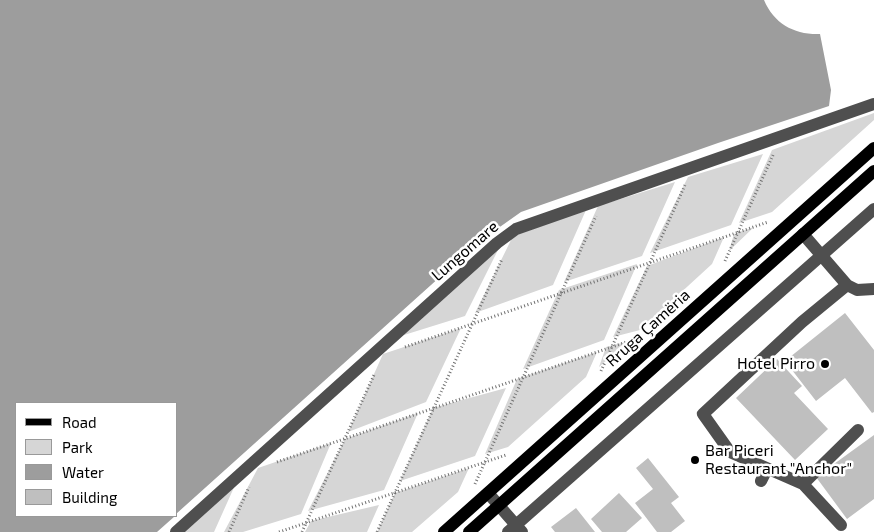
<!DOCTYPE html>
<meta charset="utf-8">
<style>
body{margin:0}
#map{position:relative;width:874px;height:532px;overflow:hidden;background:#fff;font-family:"Exo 2",sans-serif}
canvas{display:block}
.legend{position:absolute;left:15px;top:402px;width:162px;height:115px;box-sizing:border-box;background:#fff;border:1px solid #999;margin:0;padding:6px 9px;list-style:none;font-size:15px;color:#000}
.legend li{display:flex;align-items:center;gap:10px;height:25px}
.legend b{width:25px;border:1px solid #999}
</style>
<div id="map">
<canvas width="874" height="532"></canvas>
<ul class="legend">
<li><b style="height:6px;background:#000"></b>Road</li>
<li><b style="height:14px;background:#d6d6d6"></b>Park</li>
<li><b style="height:14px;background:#9d9d9d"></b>Water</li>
<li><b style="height:14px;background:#bfbfbf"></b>Building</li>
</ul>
</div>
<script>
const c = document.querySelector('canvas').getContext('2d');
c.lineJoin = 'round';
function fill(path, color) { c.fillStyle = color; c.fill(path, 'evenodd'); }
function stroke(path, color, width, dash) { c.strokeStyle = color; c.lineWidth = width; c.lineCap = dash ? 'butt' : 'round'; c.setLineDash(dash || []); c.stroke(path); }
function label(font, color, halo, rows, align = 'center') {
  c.font = font + ' "Exo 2",sans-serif'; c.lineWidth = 5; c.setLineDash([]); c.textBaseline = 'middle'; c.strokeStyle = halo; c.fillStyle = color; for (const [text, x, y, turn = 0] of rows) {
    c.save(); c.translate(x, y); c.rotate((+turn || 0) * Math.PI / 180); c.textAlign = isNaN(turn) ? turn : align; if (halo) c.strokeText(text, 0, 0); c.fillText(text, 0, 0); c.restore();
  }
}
const green = new Path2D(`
 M874 113V120L772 212 739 223 772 150Z
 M763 154 731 225 650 253 688 177Z
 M675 182 642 256 564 282 598 206Z
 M586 210 553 285 475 313 513 236Z
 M754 227 729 251 734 234Z
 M724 237 712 264 640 330 613 337 647 266Z
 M504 238 465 316 388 340Z
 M637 264 604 340 523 369 559 290Z
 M461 328 426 402 348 432 383 354Z
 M626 342 599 367 606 347Z
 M597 352 586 377 508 447 485 454 517 379Z
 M506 388 475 456 400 481 433 408Z
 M418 413 384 490 308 511 345 439Z
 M331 443 301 514 243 532H224L258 468Z
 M469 468 458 492 412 532H377L395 493Z
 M240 474 214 532H176Z
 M379 505 367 532H305L311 521Z`);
const water = new Path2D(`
 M0 0H764C774 24 795 35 820 34L831 90 829 106 718 143 521 212 480 241 176 514V403H16V516H175L157 532H0Z`);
const building = new Path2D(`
 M845 313 874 350V412L872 413 845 378 816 401 785 361Z
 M777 359 802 386 794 393 828 429 795 460 736 398Z
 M874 435V499L847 519 816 477Z
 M648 458 679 497 671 503 685 521 671 532H657L635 503 653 489 636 468Z
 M619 493 642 518 626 532H602L591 519Z
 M576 508 595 532H555L551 527Z`);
const path = new Path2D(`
 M725 261 773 155
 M405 347 768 222
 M601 371 685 185
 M277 462 638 338
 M475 484 596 216
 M229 532 249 487
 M279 532 506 455
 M302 532 374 375
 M377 532 502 259`);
const minor = new Path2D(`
 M803 234 847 285
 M858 430 803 484 730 452 703 414 802 322 847 285 857 290 874 289
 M761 481 767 469
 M803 484 841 525
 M488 493 522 532
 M176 532 497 243 516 229 874 104
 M508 532 874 209`);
const major = new Path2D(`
 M444 532 874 148
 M469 532 874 171`);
const markers = [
 [825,364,5,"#000"],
 [695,460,5,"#000"]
];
const streetNames = [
 ["Lungomare",465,251,-41],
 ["Rruga Çamëria",648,328,-42]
];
const poiNames = [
 ["Hotel Pirro",815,364],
 ["Bar Piceri",705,451,"left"],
 ["Restaurant \"Anchor\"",705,469,"left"]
];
fill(green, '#d6d6d6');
fill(water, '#9d9d9d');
fill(building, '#bfbfbf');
stroke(path, '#717171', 3, [1, 2.5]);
stroke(minor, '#4f4f4f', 12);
stroke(major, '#000', 12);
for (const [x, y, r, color] of markers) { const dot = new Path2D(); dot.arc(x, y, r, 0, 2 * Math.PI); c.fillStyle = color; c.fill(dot); stroke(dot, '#fff', 2); }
label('16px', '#000', '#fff', streetNames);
label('16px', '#000', '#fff', poiNames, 'right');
</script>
